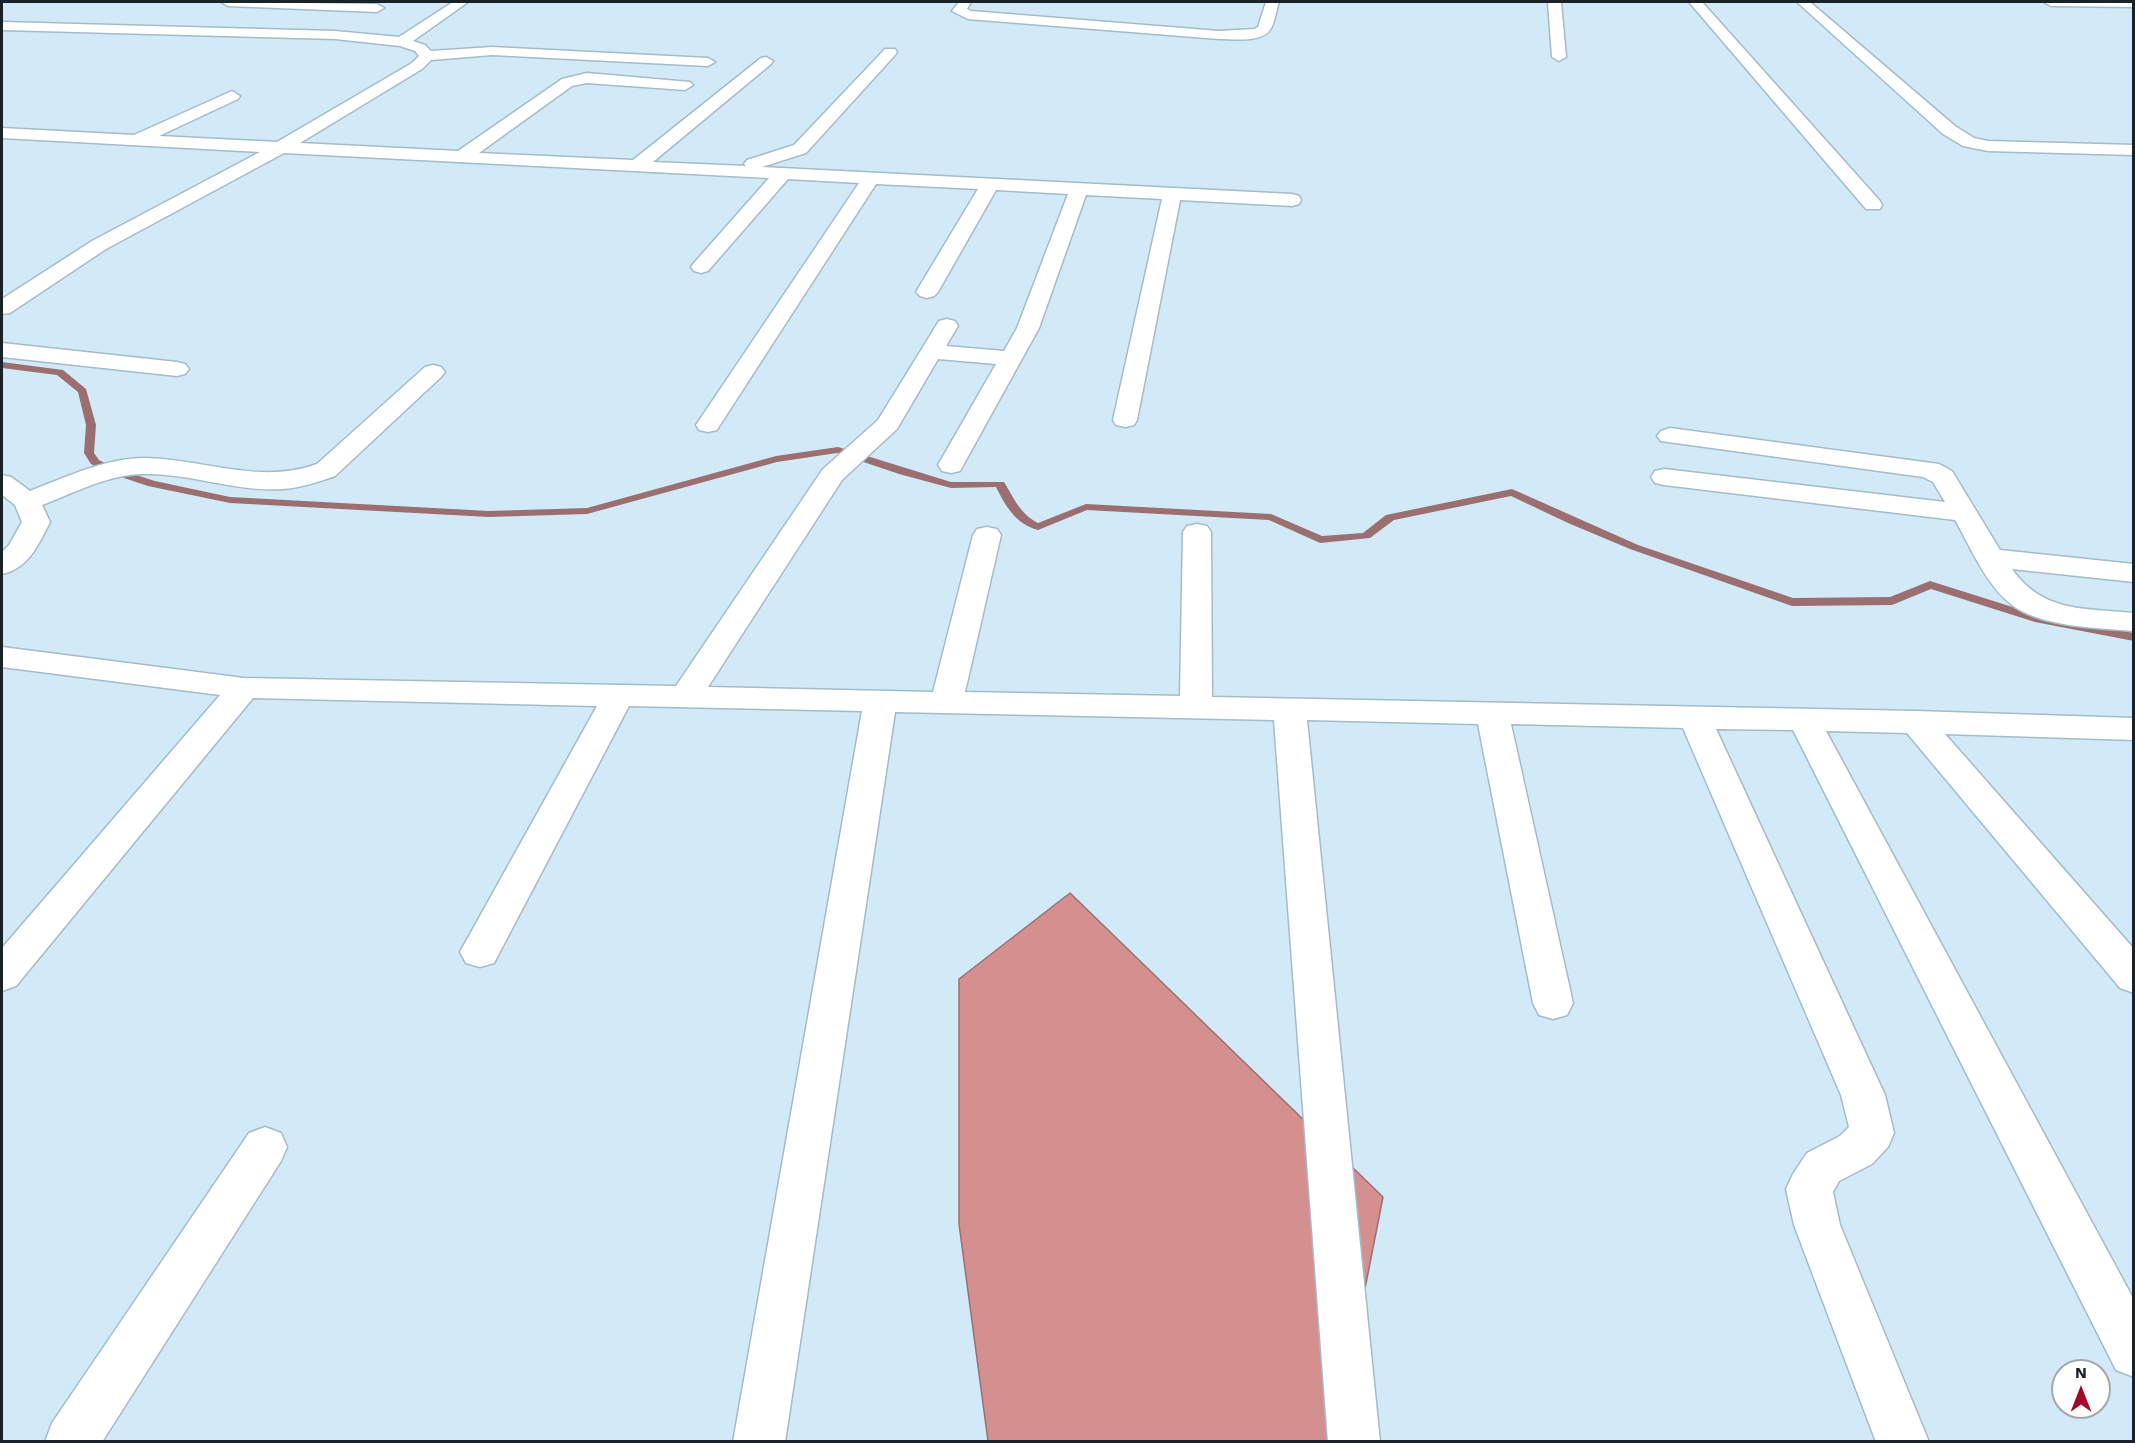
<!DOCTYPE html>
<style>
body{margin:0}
#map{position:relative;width:2135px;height:1443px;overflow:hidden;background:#d2e9f7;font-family:"Work Sans",sans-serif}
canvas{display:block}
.frame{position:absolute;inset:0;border:3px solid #192227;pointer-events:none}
.north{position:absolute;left:2051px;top:1359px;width:60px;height:60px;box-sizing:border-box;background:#fff;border:2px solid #a3a7a9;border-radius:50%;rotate:0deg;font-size:16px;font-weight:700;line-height:24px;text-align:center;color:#192227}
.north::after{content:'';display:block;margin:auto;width:21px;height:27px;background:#a40828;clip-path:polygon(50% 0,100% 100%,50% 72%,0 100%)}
</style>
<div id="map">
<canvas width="2135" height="1443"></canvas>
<div class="frame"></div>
<div class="north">N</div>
</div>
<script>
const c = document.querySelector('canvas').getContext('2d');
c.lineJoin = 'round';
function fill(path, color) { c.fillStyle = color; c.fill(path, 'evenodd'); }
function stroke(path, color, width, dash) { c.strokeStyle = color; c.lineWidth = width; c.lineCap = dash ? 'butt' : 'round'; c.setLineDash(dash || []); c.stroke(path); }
const water = new Path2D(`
 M1070 893 1383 1197 1335 1441H988L959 1224V979Z`);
const stream = new Path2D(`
 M2 362 63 370 86 389 96 425 94 453 99 460 114 468 155 481 230 497 489 511 587 508 776 456 838 447 951 482H1004C1014 498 1020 514 1038 523L1086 504 1271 514 1322 536 1363 533 1386 515 1512 489 1638 545 1793 598 1890 597 1930 581 2041 616 2134 633V641L2035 622 1931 589 1892 605 1792 606 1630 549 1568 523 1511 496 1394 520 1370 538 1320 543 1269 520 1087 510 1038 530C1016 524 1006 507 996 487L951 488 899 474 837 453 777 462 587 514 489 517 230 503 148 486 106 472 91 464 84 453 86 425 78 392 57 375 2 368Z`);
const minor = new Path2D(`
 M221 2 377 4 384 8 377 12 228 6Z
 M453 2H468L413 41 425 45 431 51 492 47 708 58 715 62 708 66 492 55 431 60 422 69 300 143 458 151 562 79 587 73 690 82 693 85 685 90 587 83 572 86 479 153 633 160 761 58 766 57 773 61 771 64 653 162 746 166 744 164 747 160 794 145 885 49H895L897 52 895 55 806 153 762 167 1292 194 1299 196 1301 200 1299 204 1292 206 1180 200 1137 420 1134 425 1125 427 1116 425 1113 420 1162 199 1086 195 1039 328 960 471 951 473 942 471 938 465 996 364 938 359 897 429 842 480 708 687 933 692 973 535 977 529 987 527 997 529 1001 535 965 692 1180 696 1183 532 1187 526 1197 524 1207 526 1211 532 1212 697 1916 711 2134 718V740L1945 734 2134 949V993L2120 988 1907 733 1826 731 2134 1300V1377L2116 1370 1793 730 1716 729 1885 1095 1894 1133 1888 1147 1872 1164 1839 1181 1833 1192 1840 1225 1929 1442H1876L1794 1225 1786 1189 1793 1174 1807 1153 1840 1136 1849 1127 1841 1095 1683 728 1511 724 1573 1003 1567 1015 1553 1019 1539 1015 1533 1003 1478 724 1307 720 1380 1442H1328L1274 720 895 712 785 1442H733L862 711 629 706 494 963 480 967 466 963 460 952 597 706 253 698 16 986 2 991V948L220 695 2 667V647L244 678 676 686 823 469 878 420 939 321 947 319 955 321 958 326 946 346 1004 351 1017 328 1068 194 996 190 938 292 934 296 927 298 920 296 916 292 978 189 876 184 720 425 717 430 708 432 699 430 696 425 859 183 788 179 708 271 701 273 694 271 691 267 694 263 769 178 284 153 106 249 10 313 2 314V299L92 241 260 152 2 138V128L134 135 232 91 240 96 238 99 159 136 277 142 412 63 419 56 415 51 400 46 335 39 2 30V22L335 31 399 37Z
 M959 2H971L967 9 971 11 1219 31 1254 29 1258 27 1266 2H1279C1276 10 1275 23 1270 30 1261 43 1233 39 1219 39L968 19 952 11Z
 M1548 2H1561L1566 57 1559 61 1552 57Z
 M1689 2H1702L1880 201 1882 205 1880 209H1866Z
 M1797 2H1810L1955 126 1974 138 1988 141 2134 145V155L1988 151 1963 146 1943 134Z
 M2044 2H2134V7L2051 6Z
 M2 343 177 362 185 364 189 369 185 374 177 376 2 357Z
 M433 365 441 367 445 372 441 377 335 476C318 482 300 488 282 489 235 492 190 473 144 474 109 474 74 493 42 505L50 522C39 544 28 569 2 574V552L9 545 22 522 15 505 2 495V475L11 477 30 491C66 477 106 458 145 458 203 459 260 485 317 464L425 367Z
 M1670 428 1939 464 1952 471 2000 550 2134 564V582L2012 569C2043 613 2085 608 2134 613V631C2098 628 2041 627 2012 605 1986 585 1971 548 1955 520L1664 485 1655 483 1651 477 1655 471 1664 469 1945 502 1933 482 1923 477 1661 441 1657 436 1661 431Z
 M265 1127 281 1133 287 1147 281 1161 102 1442H45L52 1423 249 1133Z`);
fill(water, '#d3908f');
stroke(water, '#9b6f70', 1.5);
fill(stream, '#9b6f70');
stroke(minor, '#a4bbc9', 3);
fill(minor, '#fff');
</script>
